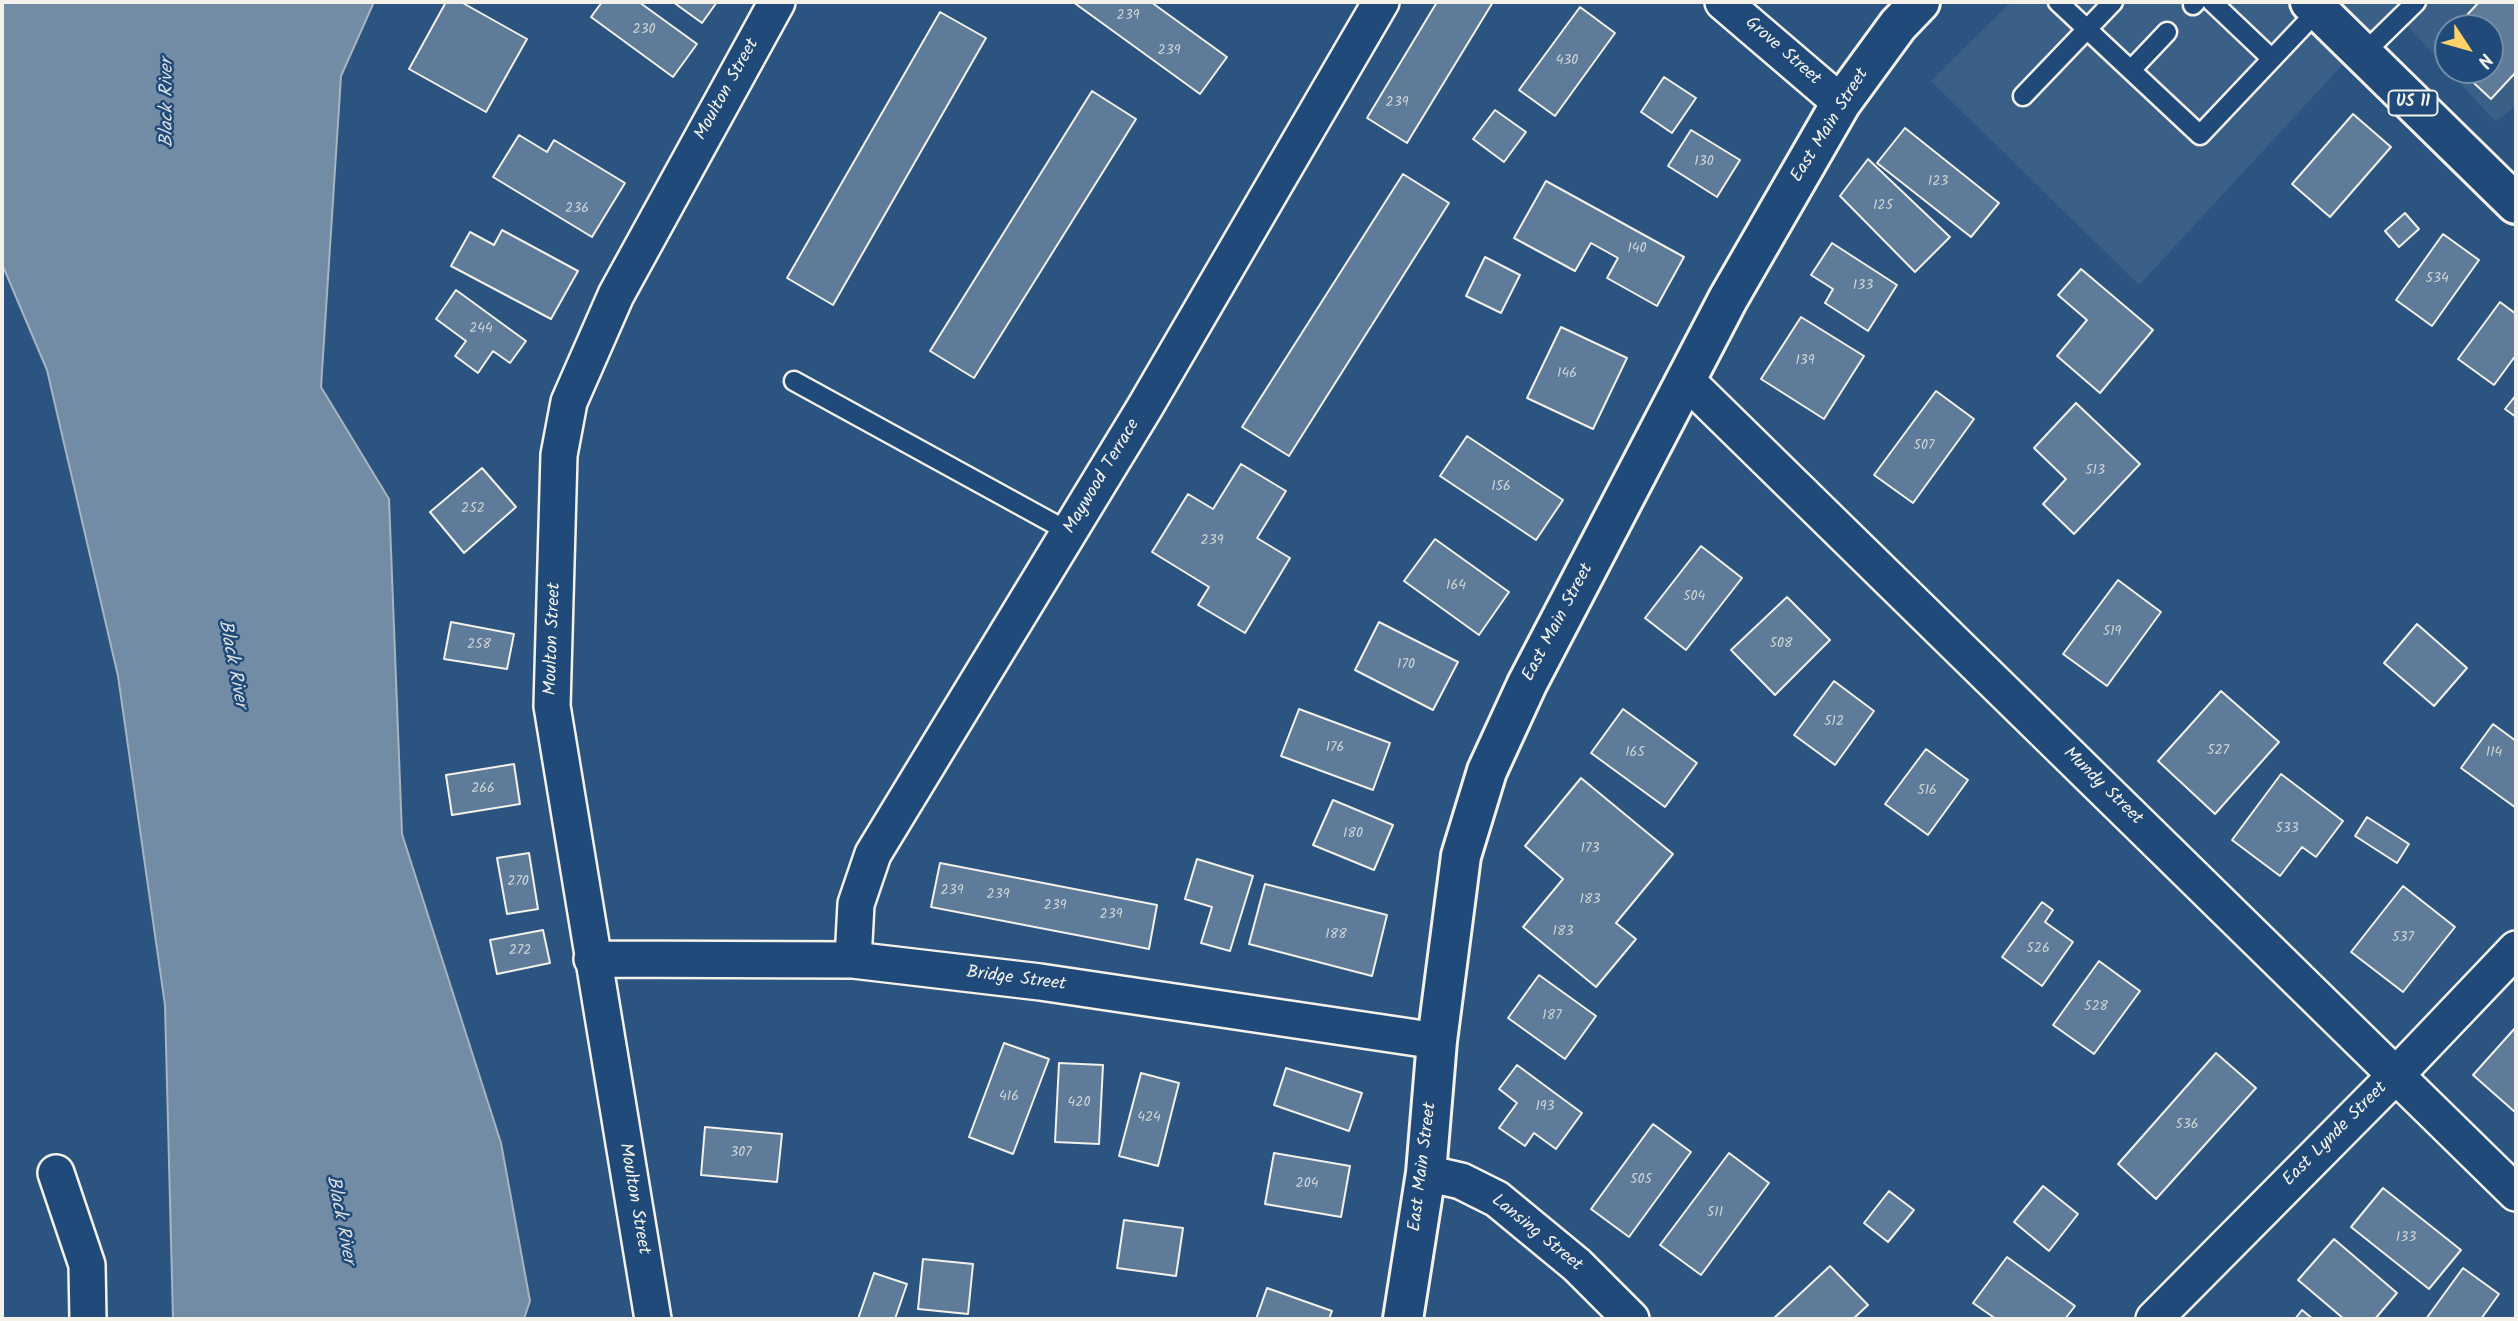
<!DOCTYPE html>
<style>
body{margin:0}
#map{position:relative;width:2518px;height:1321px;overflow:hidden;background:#2c5481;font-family:Kalam,sans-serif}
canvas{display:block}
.frame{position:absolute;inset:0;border:4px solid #f4f1e8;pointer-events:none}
.north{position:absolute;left:2434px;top:14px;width:70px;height:70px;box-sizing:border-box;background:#1f4a7a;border:2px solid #748da6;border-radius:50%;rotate:126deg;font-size:19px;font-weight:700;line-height:28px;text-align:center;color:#f4f1e8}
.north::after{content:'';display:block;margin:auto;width:24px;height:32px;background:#ffd166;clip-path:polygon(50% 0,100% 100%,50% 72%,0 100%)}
</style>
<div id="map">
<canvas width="2518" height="1321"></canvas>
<div class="frame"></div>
<div class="north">N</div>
</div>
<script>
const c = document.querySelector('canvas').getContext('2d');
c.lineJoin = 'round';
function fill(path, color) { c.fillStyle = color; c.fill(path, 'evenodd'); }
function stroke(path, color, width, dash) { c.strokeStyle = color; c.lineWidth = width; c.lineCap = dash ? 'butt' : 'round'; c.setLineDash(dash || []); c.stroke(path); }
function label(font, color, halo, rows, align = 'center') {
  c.font = font + ' Kalam,sans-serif'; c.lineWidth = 5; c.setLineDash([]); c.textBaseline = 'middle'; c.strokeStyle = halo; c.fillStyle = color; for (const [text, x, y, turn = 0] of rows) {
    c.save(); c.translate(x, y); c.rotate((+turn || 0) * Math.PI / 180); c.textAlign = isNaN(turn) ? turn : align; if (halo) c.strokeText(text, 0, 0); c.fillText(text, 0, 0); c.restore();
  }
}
const built = new Path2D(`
 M2011 2H2516V105L2496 122 2448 70H2490V28H2448V70L2393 10 2139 285 1931 81Z`);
const water = new Path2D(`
 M2 2H374L341 76 321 387 389 499 402 834 501 1143 530 1301 524 1319H173L165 1005 118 676 47 370 2 264Z`);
const building = new Path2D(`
 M446 2H461L527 39 486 112 409 69Z
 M602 2H639L697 44 673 77 591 17Z
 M673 2H717L702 23Z
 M1073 2H1151L1227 57 1200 94Z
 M1437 2H1493L1407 143 1367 118Z
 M2479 2H2516V72L2491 99 2460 70H2490V28H2455Z
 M1580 7 1615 33 1555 116 1519 90Z
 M940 12 986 38 833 305 787 278Z
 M2448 35V59L2436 48Z
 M1664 77 1696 98 1672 133 1641 112Z
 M1092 91 1136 119 974 378 930 351Z
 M1495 110 1526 132 1504 162 1473 139Z
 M2353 114 2391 147 2330 217 2292 184Z
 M1905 128 1999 203 1971 237 1877 163Z
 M1691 130 1740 160 1717 197 1668 166Z
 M519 135 547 152 554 140 625 183 592 237 493 177Z
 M1868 159 1950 237 1915 272 1840 196Z
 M1403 174 1449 203 1289 456 1242 427Z
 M1546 181 1684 257 1657 306 1607 278 1618 258 1591 243 1575 271 1514 238Z
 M2405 213 2419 229 2399 247 2385 231Z
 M502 230 578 271 551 319 451 266 470 232 494 245Z
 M2443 234 2479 260 2432 326 2396 300Z
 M1832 243 1897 285 1868 331 1825 303 1833 289 1811 275Z
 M1485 257 1520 275 1501 313 1466 296Z
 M2081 269 2153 330 2100 393 2057 356 2087 320 2058 295Z
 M456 290 526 341 510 363 493 351 478 373 455 356 466 341 436 319Z
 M2500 302 2516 314V355L2494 385 2458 359Z
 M1801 317 1864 356 1824 419 1761 379Z
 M1561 327 1627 358 1593 429 1527 398Z
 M1936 391 1974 419 1913 503 1874 475Z
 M2516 395V417L2505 409Z
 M2076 403 2140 464 2074 534 2043 504 2066 479 2034 448Z
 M1467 436 1563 500 1536 540 1440 476Z
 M1241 464 1286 491 1257 538 1290 558 1245 633 1198 605 1209 587 1152 552 1188 494 1213 509Z
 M482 468 516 507 464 553 430 512Z
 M1435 539 1509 592 1479 635 1404 581Z
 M1701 546 1742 578 1686 650 1645 618Z
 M2118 580 2161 612 2107 686 2063 654Z
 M1787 597 1830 640 1775 695 1731 650Z
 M451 622 514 634 507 669 444 659Z
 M1379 622 1458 662 1433 710 1355 670Z
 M2417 624 2467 668 2434 706 2384 663Z
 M1834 681 1874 711 1835 765 1794 735Z
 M2221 691 2279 742 2215 814 2158 761Z
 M1299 709 1390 743 1373 790 1281 756Z
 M1623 709 1697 763 1665 807 1591 753Z
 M2493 724 2516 741V808L2461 768Z
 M1926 749 1968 780 1928 835 1885 804Z
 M514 764 520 804 452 815 446 775Z
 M2281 774 2343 821 2316 857 2302 847 2280 876 2232 840Z
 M1581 778 1673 854 1616 923 1636 939 1596 987 1523 927 1563 879 1525 846Z
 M1333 800 1393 825 1374 870 1313 845Z
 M2367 817 2409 844 2397 863 2355 836Z
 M529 853 538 909 507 914 497 858Z
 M1197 859 1253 876 1230 951 1201 943 1212 907 1185 899Z
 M940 863 1157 905 1149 949 931 907Z
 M1265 884 1387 915 1372 976 1249 944Z
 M2403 886 2455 927 2403 992 2351 952Z
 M2042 902 2053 910 2045 922 2073 942 2042 986 2002 957Z
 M543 930 550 963 497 974 490 940Z
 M2099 961 2140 991 2094 1054 2053 1025Z
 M1539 975 1596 1016 1565 1059 1508 1018Z
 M2516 1027V1113L2473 1075Z
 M1004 1043 1049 1059 1013 1154 969 1137Z
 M2216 1053 2256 1088 2156 1199 2118 1164Z
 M1059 1063 1103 1065 1099 1144 1055 1142Z
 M1517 1065 1582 1113 1556 1149 1534 1133 1525 1146 1499 1128 1517 1103 1499 1089Z
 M1286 1068 1362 1093 1349 1131 1274 1105Z
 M1141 1073 1179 1083 1158 1166 1119 1156Z
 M1653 1124 1691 1152 1629 1237 1591 1209Z
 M705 1127 782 1134 777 1182 701 1175Z
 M1274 1153 1350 1166 1341 1217 1265 1204Z
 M1729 1153 1769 1183 1701 1275 1660 1245Z
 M2043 1186 2078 1214 2049 1251 2014 1222Z
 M2383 1188 2461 1250 2429 1289 2351 1227Z
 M1889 1191 1914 1210 1888 1242 1864 1223Z
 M1124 1220 1183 1228 1176 1276 1117 1268Z
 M2334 1239 2397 1293 2375 1319H2344L2298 1280Z
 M2007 1257 2075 1306 2065 1319H1996L1973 1303Z
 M923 1259 973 1264 968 1314 918 1309Z
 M1830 1266 1868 1305 1853 1319H1773Z
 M2463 1268 2499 1294 2481 1319H2426Z
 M874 1273 907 1284 895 1319H858Z
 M1267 1288 1332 1311 1329 1319H1256Z
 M2302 1310 2313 1319H2295Z`);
const lane = new Path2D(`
 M2058 2 2200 135 2321 7
 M2212 2 2272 59
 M2193 5 2196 2
 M2363 54 2416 2
 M2131 70 2167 32
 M2023 96 2113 2
 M794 381 1069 532`);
const street = new Path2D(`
 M1723 2 1841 103
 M1687 381 2516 1193
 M592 959 853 960 1040 982 1437 1041
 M853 960 856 904 873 854 1145 407 1381 2
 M56 1173 87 1265 88 1319
 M1426 1173 1461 1181 1497 1199 1577 1265 1631 1319
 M653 1319 552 706 559 455 569 402 616 295 777 2
 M2154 1319 2396 1075 2516 949`);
const secondary = new Path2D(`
 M1403 1319 1426 1173 1437 1041 1461 856 1487 771 1527 684 1728 299 1841 103 1898 25 1920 2`);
const highway = new Path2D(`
 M2310 2 2516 204`);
const numberNames = [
 ["239",1128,17],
 ["230",644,31],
 ["239",1169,52],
 ["430",1567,62],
 ["239",1397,104],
 ["130",1704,163],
 ["123",1938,183],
 ["125",1883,207],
 ["236",577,210],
 ["140",1637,250],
 ["534",2437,280],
 ["133",1863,287],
 ["244",481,330],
 ["139",1805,362],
 ["146",1567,375],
 ["507",1924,447],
 ["513",2095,472],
 ["156",1501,488],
 ["252",473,510],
 ["239",1212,542],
 ["164",1456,587],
 ["504",1694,598],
 ["519",2112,633],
 ["508",1781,645],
 ["258",479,646],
 ["170",1406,666],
 ["512",1834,723],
 ["176",1335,749],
 ["527",2218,752],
 ["165",1635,754],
 ["114",2494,754],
 ["266",483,790],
 ["516",1927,792],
 ["533",2287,830],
 ["180",1353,835],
 ["173",1590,850],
 ["270",518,883],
 ["239",952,892],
 ["239",998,896],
 ["183",1590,901],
 ["239",1055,907],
 ["239",1111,916],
 ["183",1563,933],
 ["188",1336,936],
 ["537",2403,939],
 ["526",2038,950],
 ["272",520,952],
 ["528",2096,1008],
 ["187",1552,1017],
 ["416",1009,1098],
 ["420",1079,1104],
 ["193",1545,1108],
 ["424",1149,1119],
 ["536",2187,1126],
 ["307",741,1154],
 ["505",1641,1181],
 ["204",1307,1185],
 ["511",1715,1214],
 ["133",2406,1239]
];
const shields = [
 [2413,103,49]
];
const shieldNames = [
 ["US 11",2413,103]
];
const streetNames = [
 ["Grove Street",1782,52,41],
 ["Moulton Street",728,90,-61],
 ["East Main Street",1831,126,-58],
 ["Maywood Terrace",1103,477,-59],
 ["East Main Street",1559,623,-62],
 ["Moulton Street",554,639,-88],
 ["Mundy Street",2102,787,44],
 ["Bridge Street",1016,980,7],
 ["East Lynde Street",2336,1135,-45],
 ["East Main Street",1424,1167,-83],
 ["Moulton Street",633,1199,80],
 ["Lansing Street",1536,1234,39]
];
const waterNames = [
 ["Black River",169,103,-90],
 ["Black River",231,664,79],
 ["Black River",339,1220,79]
];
fill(built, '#3b6088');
fill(water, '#738ca6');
stroke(water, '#a7b4c0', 2);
fill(building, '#5e7b9a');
stroke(building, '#f4f1e8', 2);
stroke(lane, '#f4f1e8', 23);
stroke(street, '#f4f1e8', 40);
stroke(secondary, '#f4f1e8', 44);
stroke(highway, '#f4f1e8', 44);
stroke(lane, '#1f4a7a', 18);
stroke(street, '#1f4a7a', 35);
stroke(secondary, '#1f4a7a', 38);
stroke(highway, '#1f4a7a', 38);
label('14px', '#ced4d4', null, numberNames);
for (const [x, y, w] of shields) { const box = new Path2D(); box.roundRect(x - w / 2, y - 12.5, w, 25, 5); c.fillStyle = '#1f4a7a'; c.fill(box); stroke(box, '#f4f1e8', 2); }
label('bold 16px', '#f4f1e8', null, shieldNames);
label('18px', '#f4f1e8', '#1f4a7a', streetNames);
label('italic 19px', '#dadddb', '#1f4a7a', waterNames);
</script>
